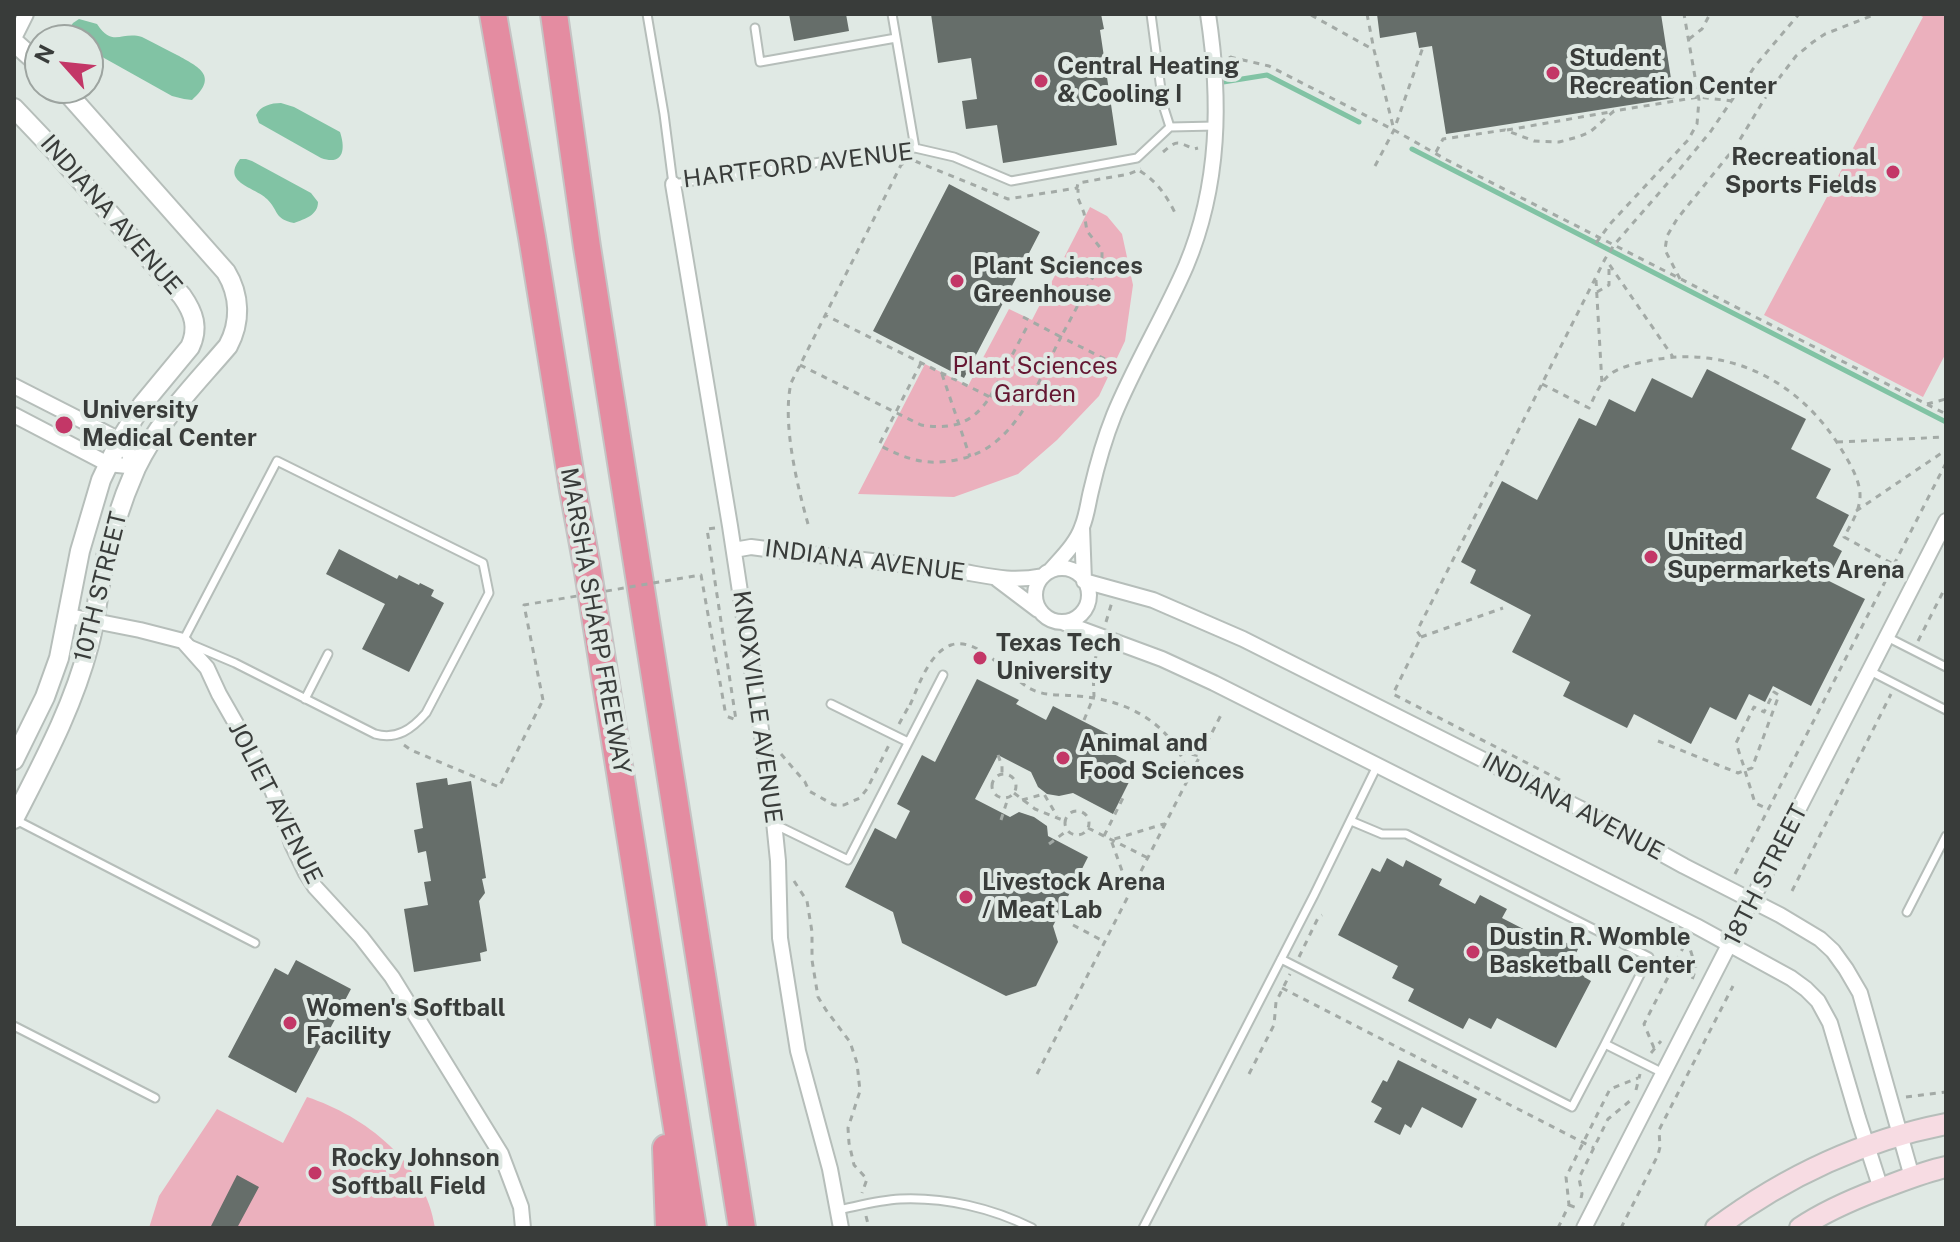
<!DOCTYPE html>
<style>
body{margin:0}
#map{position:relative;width:1960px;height:1242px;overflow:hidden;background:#e0e9e4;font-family:"Public Sans",sans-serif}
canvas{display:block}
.frame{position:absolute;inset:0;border:16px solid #393c3a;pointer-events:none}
.north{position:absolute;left:24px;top:24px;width:80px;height:80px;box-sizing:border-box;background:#e0e9e4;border:2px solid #9da4a0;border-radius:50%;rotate:297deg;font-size:22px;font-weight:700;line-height:32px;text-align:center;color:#393c3a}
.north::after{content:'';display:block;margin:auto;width:28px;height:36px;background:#c33767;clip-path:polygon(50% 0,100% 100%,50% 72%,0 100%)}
</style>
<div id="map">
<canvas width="1960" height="1242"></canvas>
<div class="frame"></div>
<div class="north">N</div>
</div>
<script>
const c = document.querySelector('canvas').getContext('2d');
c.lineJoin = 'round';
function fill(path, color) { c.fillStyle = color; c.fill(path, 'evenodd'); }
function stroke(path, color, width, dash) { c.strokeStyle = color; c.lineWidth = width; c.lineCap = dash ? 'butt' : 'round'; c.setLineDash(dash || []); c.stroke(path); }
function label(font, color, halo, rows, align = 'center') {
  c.font = font + ' "Public Sans",sans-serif'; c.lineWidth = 8; c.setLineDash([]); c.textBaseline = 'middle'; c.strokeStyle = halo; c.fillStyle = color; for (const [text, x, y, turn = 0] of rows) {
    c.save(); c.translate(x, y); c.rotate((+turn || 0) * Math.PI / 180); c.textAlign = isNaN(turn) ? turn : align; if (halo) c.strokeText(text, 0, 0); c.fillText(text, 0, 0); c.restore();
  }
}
const green = new Path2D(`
 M1917 14H1946V353L1923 397 1764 315 1923 17Z
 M1090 207 1107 216 1122 234 1133 285 1125 341 1099 396 1057 440 1018 474 954 497 858 494 925 364 968 386 1009 309 1032 320Z
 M307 1097C365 1116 426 1163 435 1228H149L159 1196 217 1109 283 1143Z`);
const water = new Path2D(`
 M79 19 97 24C113 48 121 31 142 37 154 43 165 49 177 55 199 67 219 76 192 100L184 99 172 96 88 49V40H76L71 35 69 29 73 23Z
 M281 103 294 107 340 132C346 150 343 166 321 158L259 123 256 115C260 106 271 103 281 103Z
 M240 159H246L252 161 311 193 318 202C318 215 305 219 294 223 274 219 279 211 267 199 255 187 221 183 240 159Z`);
const stream = new Path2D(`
 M1217 83 1267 75 1359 122
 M1412 149 1946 422`);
const building = new Path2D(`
 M789 14H846L849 31 794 41Z
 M931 14H1101L1104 29 1100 30 1117 145 1003 163 997 125 966 129 962 101 977 99 971 58 938 63Z
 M1377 14H1661L1674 98 1446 134 1432 46 1419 48 1416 32 1380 38Z
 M949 184 1040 232 964 378 873 331Z
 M1707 369 1806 419 1791 449 1831 469 1816 498 1849 515 1833 546 1842 551 1827 580 1865 599 1811 706 1773 686 1765 702 1749 694 1736 720 1710 707 1691 744 1634 714 1627 728 1563 696 1570 682 1512 652 1531 615 1470 583 1476 570 1461 562 1502 481 1537 500 1579 418 1596 426 1609 399 1635 412 1652 378 1692 398Z
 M339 549 397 579 399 575 419 585 420 583 434 590 431 596 444 603 409 672 362 649 385 604 326 574Z
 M977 679 1019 700 1016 704 1046 720 1053 706 1112 736 1106 750 1137 766 1113 814 1073 793 1059 796 1047 794 1038 787 1031 772 998 755 975 799 1010 817 1019 812 1034 817 1047 826 1048 836 1088 857 1053 926 1058 942 1036 986 1006 996 902 943 893 912 845 887 875 828 896 839 910 811 897 804 922 755 935 762Z
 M447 778 448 785 471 781 486 878 482 879 485 893 479 901 487 951 480 953 481 961 414 972 404 909 428 905 424 882 431 881 426 851 418 853 414 830 423 828 416 783Z
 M1387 858 1403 867 1406 860 1442 879 1439 885 1475 904 1480 895 1507 909 1502 918 1539 937 1542 930 1578 949 1575 955 1591 964 1584 977 1591 981 1556 1048 1497 1018 1491 1029 1469 1018 1463 1029 1408 1001 1414 989 1392 978 1398 966 1338 935 1372 868 1380 872Z
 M296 960 351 989 296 1093 228 1057 275 968 288 975Z
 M1398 1060 1477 1099 1462 1128 1422 1107 1411 1128 1405 1124 1400 1135 1374 1122 1382 1108 1371 1102 1383 1080 1387 1082Z
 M237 1175 259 1187 237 1228H210Z`);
const path = new Path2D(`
 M1367 14 1374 50 1394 130
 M1311 15 1374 50
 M1689 39 1702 29 1710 14
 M1230 56 1235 80
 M1230 57 1269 66 1394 130 1447 160 1946 414
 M1507 130 1610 112
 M1163 152C1178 139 1177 142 1194 149L1198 148
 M1436 152 1443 139 1505 130 1534 141 1559 142 1578 137 1590 132 1614 111 1699 97 1732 101
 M915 161 1008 199 1077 188 1078 183 1129 174 1141 169
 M1375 166 1394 130 1423 47
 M1140 171C1158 182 1168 198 1177 217
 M1596 243 1610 224 1688 140 1697 124 1699 100 1684 14
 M1680 279 1665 250 1667 236 1677 219 1736 146 1770 90 1796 56 1813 42 1825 34 1876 14
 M1596 280 1602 384
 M1597 292 1609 285V264L1673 357
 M1023 317 1061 337 1102 260V250L1087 231 1084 213 1078 198V189
 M921 363 879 445C906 459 925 466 956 460 1016 449 1036 385 1061 337L1119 366
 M800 365 921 425C952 430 972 424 990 397L825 315
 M942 374 970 457
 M1542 384 1589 408C1594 398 1599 384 1608 376 1619 366 1639 363 1653 360 1733 345 1803 384 1843 452 1851 465 1861 483 1860 498 1859 512 1850 526 1844 537L1893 564
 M990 397 1029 323
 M1927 404 1946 399
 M1837 442 1946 437
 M1856 511 1946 450
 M808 524C797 485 782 423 791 383L901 165 904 163
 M715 528 707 529 736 720 726 716
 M1106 622 1112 602
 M1421 637 1503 608
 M1918 641 1946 586
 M910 705C919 685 929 653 951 645 977 636 1009 676 1029 688 1045 697 1060 694 1077 696 1119 699 1159 716 1180 754 1184 761 1186 770 1189 777
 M1084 720 1094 696 1093 671 1097 651
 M899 724 910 704
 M1658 741 1738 773 1752 768 1779 695 1774 692 1764 712 1754 707 1736 743 1744 767 1746 774 1755 803 1768 809
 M404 745 411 750 499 787 543 700
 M1180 752 1200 756
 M781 754 805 782 809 791 834 805H844L860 798 867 789 889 745
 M998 755 1002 766V774
 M992 786a12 12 0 1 1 24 0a12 12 0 1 1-24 0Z
 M1560 780 1393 694 1421 637 1417 631 1605 259 1614 245 1679 170 1711 131 1755 66 1799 14
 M1014 793 1035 809 1065 821
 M1022 800 1044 794 1057 816
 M1065 823a12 12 0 1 1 24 0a12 12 0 1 1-24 0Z
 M1001 820 1008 798
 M1088 828 1148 858
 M1104 836 1123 798
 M1049 844 1068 830
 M1735 874 1946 463
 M794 881 807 901 812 932V960L818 997 826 1010 850 1042 857 1063 860 1091 848 1128 849 1143 854 1165 867 1179 862 1193
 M1792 891 1891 694
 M1130 893 1111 840 1164 824
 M1073 925 1105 942
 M1687 939 1696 968 1692 980
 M1299 957 1318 918 1322 915
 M1282 988 1594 1148
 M1654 1048 1644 1024 1687 940
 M1651 1053 1661 1041
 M1037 1074 1222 713
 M1249 1074 1274 1025 1276 1002 1290 974
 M1636 1090 1640 1074
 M1906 1097 1946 1092
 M1581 1198 1582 1194 1579 1178 1608 1119 1631 1100
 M1569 1205 1577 1208 1578 1205
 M866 1216 869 1228
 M1558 1228 1569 1205 1566 1177 1610 1089 1638 1078
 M1621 1228 1658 1155 1660 1147 1659 1130 1733 986`);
const service = new Path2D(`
 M647 14 664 114 673 184 915 148 954 157 1011 181 1137 158 1170 127 1215 126
 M892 14 915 148
 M1151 14 1163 105 1170 127
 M755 28 760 62 896 38
 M277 461 483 563 489 593 426 713C412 729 397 740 375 734L235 663 183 641Z
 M1887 637 1946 667
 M1870 671 1946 710
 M305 699 328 654
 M831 704 908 742
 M16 820 255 943
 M1351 821 1382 834H1406L1649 957 1605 1044 1663 1073
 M776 825 848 860 943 675
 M1907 912 1946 836
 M1281 959 1572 1107 1605 1044
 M14 1026 155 1098
 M838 1210C858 1206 879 1200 900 1199 945 1197 992 1208 1032 1228
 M1143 1228 1314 895 1377 766`);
const minor = new Path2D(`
 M14 38 26 14
 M673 184 730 526 772 802 778 861 780 938 798 1051 830 1169 841 1228
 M14 386 120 440 137 467
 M14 415 108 464 137 467
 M1082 527 1084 581 1153 600 1243 639 1579 808 1684 866 1780 915 1820 939 1833 951 1846 969 1860 993 1912 1177
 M734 550 751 547 774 550C833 557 893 563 952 570 986 575 1007 583 1043 576
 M1035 595a27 27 0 1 1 54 0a27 27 0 1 1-54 0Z
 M1050 571C1062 557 1076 544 1082 527 1087 515 1088 503 1091 491 1097 465 1104 440 1114 415 1135 364 1164 317 1186 266 1220 185 1221 99 1208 14
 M997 579 1038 610
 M69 616 140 630 183 641 207 668 219 694 267 778 283 816 292 844 306 873 315 887 361 937 392 977 501 1154 521 1207 523 1228
 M1062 622 1162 659 1214 683 1696 926 1791 978 1806 989 1818 1001 1830 1023 1858 1118 1881 1189
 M1584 1228 1946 521`);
const tertiary = new Path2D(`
 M14 42 40 65
 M14 108 53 149 182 296C194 313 199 328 190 347L142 405 120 440 101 480 80 551 59 658 45 697 14 760
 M14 819C43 762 73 707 89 645 95 623 97 601 101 579 109 540 120 504 136 468 160 419 193 387 228 346 241 322 240 295 226 272L63 88`);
const secondary = new Path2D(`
 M1716 1228C1786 1176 1860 1141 1946 1124
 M1800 1228C1825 1211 1851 1200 1880 1189 1902 1181 1923 1172 1946 1167`);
const motorway = new Path2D(`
 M493 14 532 237 573 490 587 566 693 1228
 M554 14 587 247 742 1228
 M666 1148 669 1228`);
const pathBridge = new Path2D(`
 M543 700 524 605 701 575 726 716`);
const markers = [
 [1553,73,8,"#c33767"],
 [1041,81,8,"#c33767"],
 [1893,172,8,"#c33767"],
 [957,281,8,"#c33767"],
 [64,425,10,"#c33767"],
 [1651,557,8,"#c33767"],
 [980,658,8,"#c33767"],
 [1063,758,8,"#c33767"],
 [966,897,8,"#c33767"],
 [1473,952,8,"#c33767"],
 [290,1023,8,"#c33767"],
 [315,1173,8,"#c33767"]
];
const poiNames = [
 ["Student",1569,59],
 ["Recreation Center",1569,87],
 ["Central Heating",1057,67],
 ["& Cooling I",1057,95],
 ["Recreational",1877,158,"right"],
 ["Sports Fields",1877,186,"right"],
 ["Plant Sciences",973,267],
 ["Greenhouse",973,295],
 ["University",82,411],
 ["Medical Center",82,439],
 ["United",1667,543],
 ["Supermarkets Arena",1667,571],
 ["Texas Tech",996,644],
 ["University",996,672],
 ["Animal and",1079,744],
 ["Food Sciences",1079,772],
 ["Livestock Arena",982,883],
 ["/ Meat Lab",982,911],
 ["Dustin R. Womble",1489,938],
 ["Basketball Center",1489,966],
 ["Women's Softball",306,1009],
 ["Facility",306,1037],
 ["Rocky Johnson",331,1159],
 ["Softball Field",331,1187]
];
const streetNames = [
 ["HARTFORD AVENUE",798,166,-7],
 ["INDIANA AVENUE",111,215,49],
 ["INDIANA AVENUE",865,561,7],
 ["10TH STREET",101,587,-76],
 ["MARSHA SHARP FREEWAY",595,621,80],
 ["KNOXVILLE AVENUE",757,707,82],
 ["JOLIET AVENUE",275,803,63],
 ["INDIANA AVENUE",1573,807,28],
 ["18TH STREET",1766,875,-63]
];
const parkNames = [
 ["Plant Sciences",1035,367],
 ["Garden",1035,395]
];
fill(green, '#ebb0bd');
fill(water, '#81c3a4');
stroke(stream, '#81c3a4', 5);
fill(building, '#666e6a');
stroke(service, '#b6beba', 11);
stroke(minor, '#b6beba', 18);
stroke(tertiary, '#b6beba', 22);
stroke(secondary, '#b6beba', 24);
stroke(motorway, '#c4c4c4', 30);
stroke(path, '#a3aaa6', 3, [6, 6]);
stroke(service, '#fff', 7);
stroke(minor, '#fff', 14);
stroke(tertiary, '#fff', 18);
stroke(secondary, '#f7dce3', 20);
stroke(motorway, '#e48ca1', 26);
stroke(pathBridge, '#a3aaa6', 3, [6, 6]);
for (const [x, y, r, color] of markers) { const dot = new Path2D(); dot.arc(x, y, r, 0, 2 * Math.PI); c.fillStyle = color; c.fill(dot); stroke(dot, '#e0e9e4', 3); }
label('bold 24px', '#393c3a', '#e0e9e4', poiNames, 'left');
label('24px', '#393c3a', '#e0e9e4', streetNames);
label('24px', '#651732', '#e0e9e4', parkNames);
</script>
